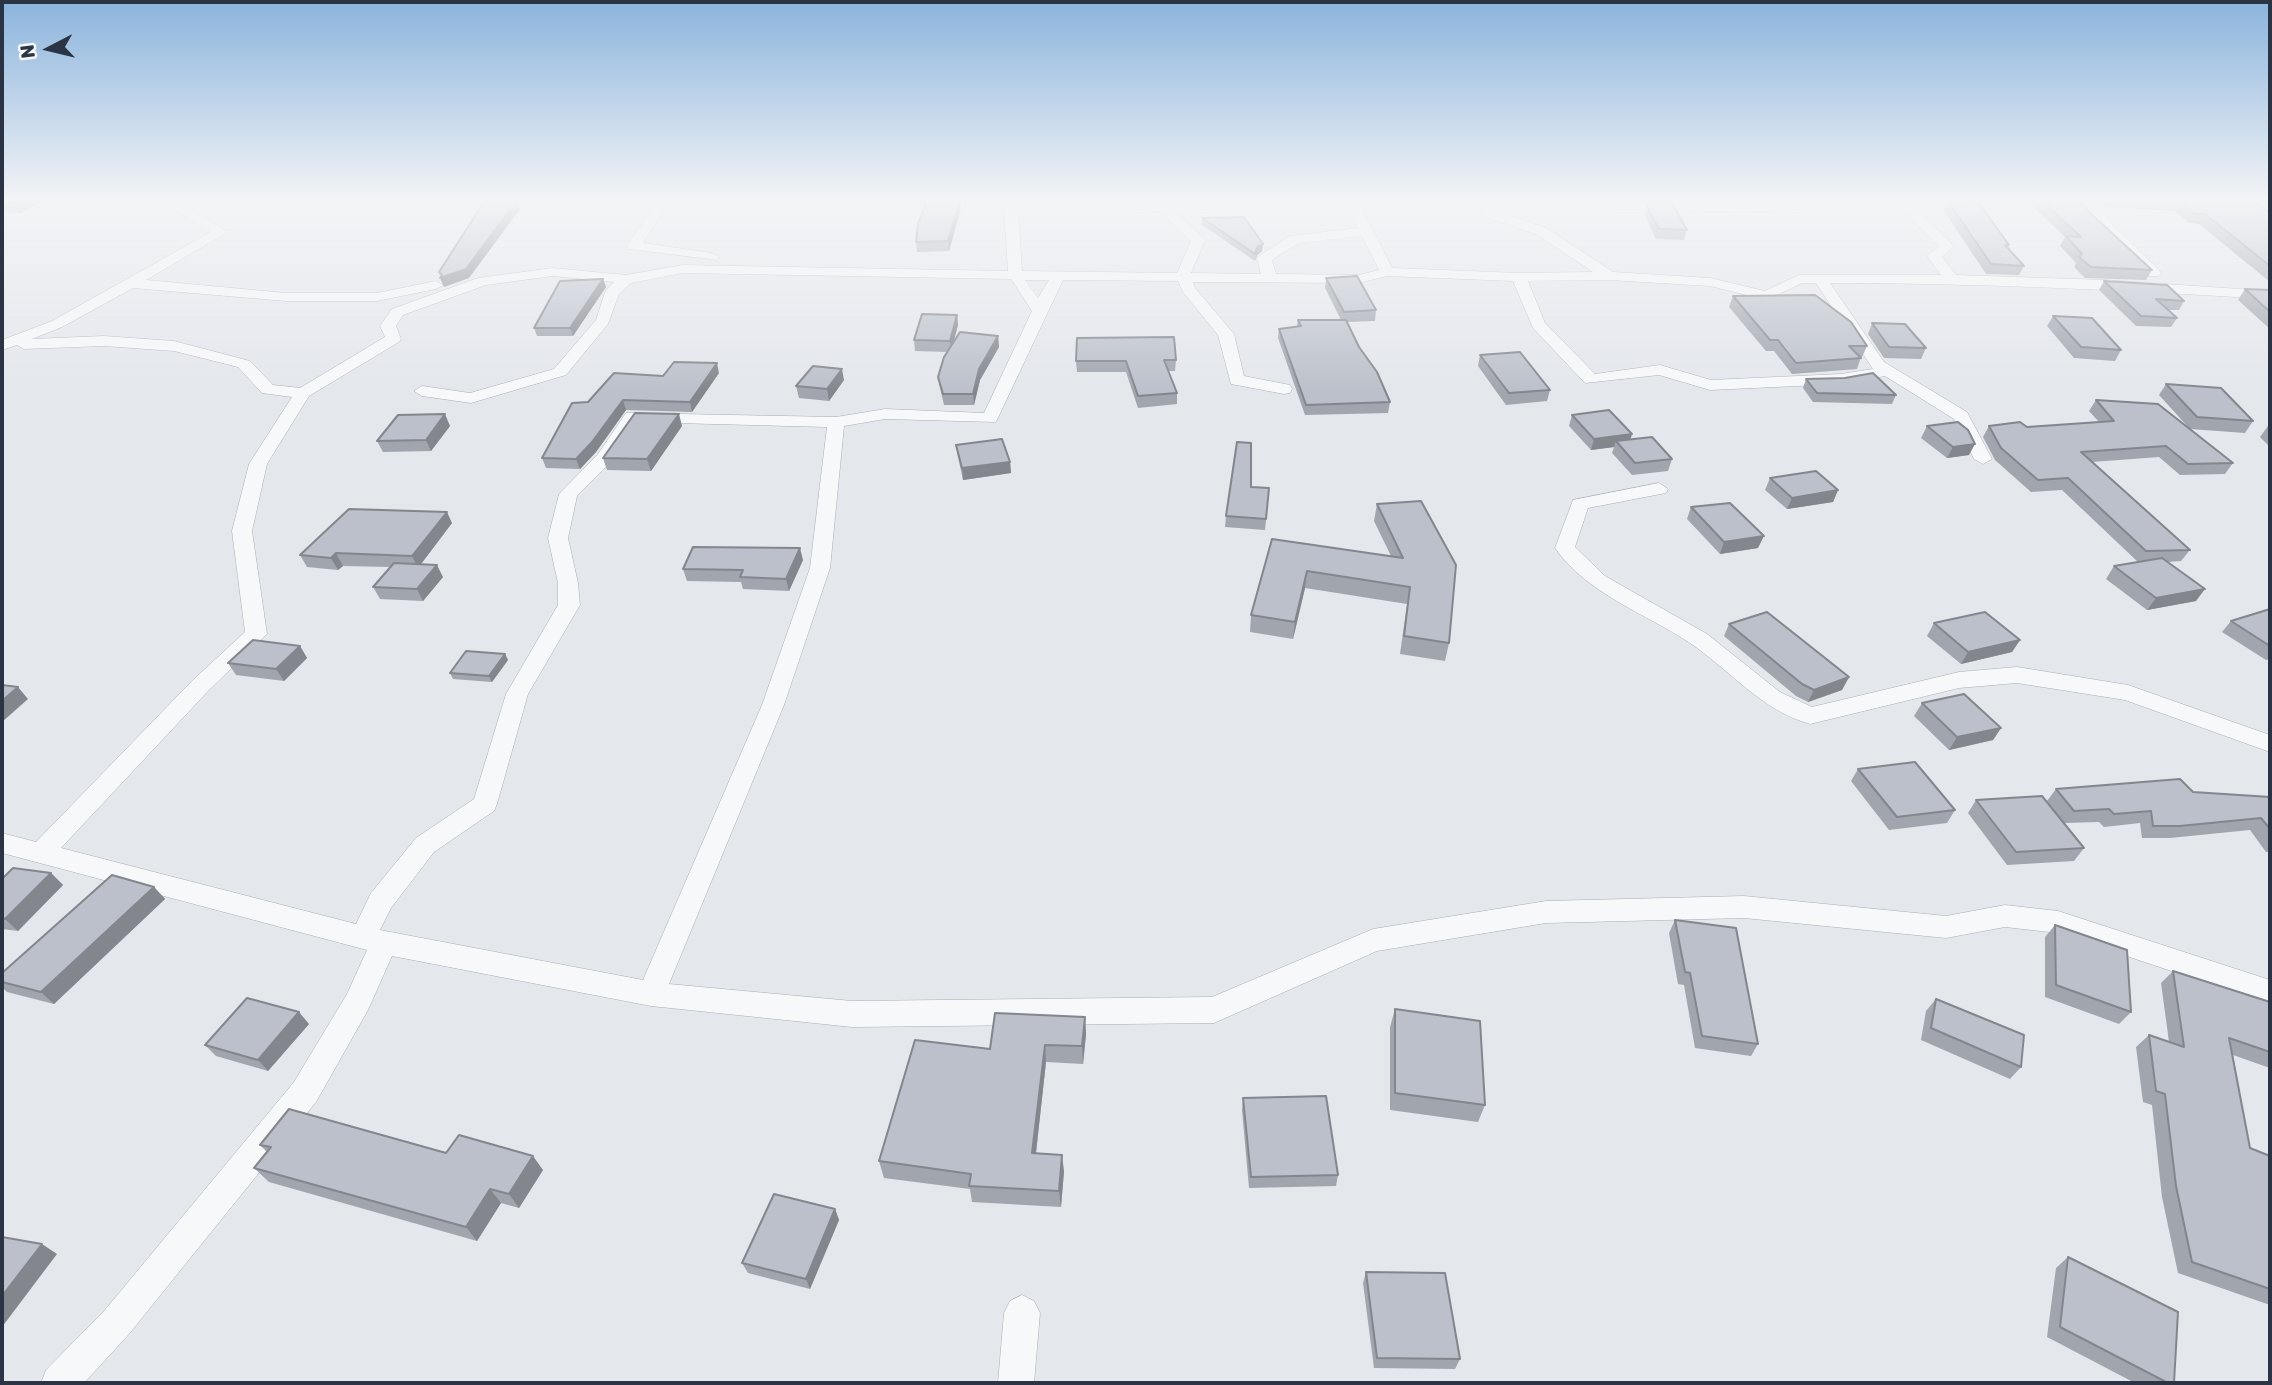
<!DOCTYPE html>
<style>
body{margin:0}
#map{position:relative;width:2272px;height:1385px;overflow:hidden;background:#e4e7ec;font-family:Rubik,sans-serif}
canvas{display:block}
.frame{position:absolute;inset:0;border:4px solid #2b3445;pointer-events:none}
.north{position:absolute;left:14px;top:14px;width:70px;height:70px;-webkit-text-stroke:5px #f4f6f9;paint-order:stroke;rotate:263deg;font-size:19px;font-weight:700;line-height:28px;text-align:center;color:#2b3445}
.north::after{content:'';display:block;margin:auto;width:24px;height:32px;background:#2b3445;clip-path:polygon(50% 0,100% 100%,50% 72%,0 100%)}
</style>
<div id="map">
<canvas width="2272" height="1385"></canvas>
<div class="frame"></div>
<div class="north">N</div>
</div>
<script>
const c = document.querySelector('canvas').getContext('2d');
c.lineJoin = 'round';
function stroke(path, color, width, dash) { c.strokeStyle = color; c.lineWidth = width; c.lineCap = dash ? 'butt' : 'round'; c.setLineDash(dash || []); c.stroke(path); }
function fill(path, color) { c.fillStyle = color; c.fill(path, 'evenodd'); }
const street = new Path2D(`
 M157 199H173L228 232 146 280 286 293H377L436 281 443 285 436 289 377 301H286L133 288 62 327 32 339 104 336 174 341 250 361 273 385 300 388 385 337 380 326 392 309 478 278 553 268 626 275 683 265 1008 271 1004 211 998 203 982 199H1126L1162 205 1172 200 1178 204 1222 199H1273L1267 203 1176 212 1205 240 1191 273 1261 274 1257 259 1259 256 1290 236 1358 228 1350 209 1331 199H1349L1360 204 1392 268 1519 273 1593 272 1536 234 1486 217 1458 199H1474L1496 211 1546 228 1613 272 1710 278 1765 291 1799 275H1941L1927 256 1939 246 1902 210 1872 205 1747 212 1576 208 1546 199 1747 204 1830 199H1906L1954 246 1942 257 1956 275 2105 280 2270 291V299C2123 290 1977 283 1830 283L1884 362 1967 412 1992 459 1983 464 1974 459 1954 419 1885 376 1841 384 1710 390 1659 375 1585 383 1533 328 1513 281 1387 276 1359 283 1193 282 1195 288 1234 334 1244 376 1290 385 1292 389 1290 393 1284 394 1231 384 1218 335 1183 292 1178 281 1063 280 996 422 885 419 844 426 830 568 784 705 669 984 852 1001 1212 997 1373 929 1546 901 1744 896 1946 916 2005 905 2058 911 2270 980V1004L2058 933 2005 927 1946 938 1744 918 1546 923 1377 951 1214 1023 852 1027 651 1006 392 956 368 1010 316 1102 129 1334 84 1383H41L46 1370 105 1310 294 1082 347 994 367 950 2 853V833L36 842 193 680 245 632 232 531 249 464 292 397 262 393 238 367 174 351 104 346 24 349 17 345 2 350V340L52 321 211 232ZM1012 204 1123 207 1161 212 1191 241 1177 273 1022 271 1018 211ZM1362 236 1379 270 1359 275 1276 274 1272 260 1299 243ZM683 273 1011 279 1032 311 984 413 885 409 836 417 626 413 598 454 559 494 548 538 558 583V605L506 694 474 799 416 838 371 893 356 924 61 848 209 690 267 634 252 531 267 464 309 396 399 342 401 339 396 326 403 315 486 285 553 276 614 282 605 292 596 320 554 369 470 393 422 386 414 391 422 396 471 403 566 375 608 324 619 294 631 283ZM1025 280H1049L1038 298ZM1609 280 1710 286 1767 300 1802 283H1816L1873 369 1841 374 1711 380 1660 365 1595 374 1545 323 1528 281ZM637 422 827 427 810 568 762 705 643 980 380 930 391 908 434 852 494 811 497 804 528 694 580 605 578 583 568 538 577 496 611 462Z
 M601 199 595 203 549 207 542 203 548 199Z
 M641 199H656L666 207 643 243 712 253 719 257 717 260 629 249 627 246 652 208Z
 M2082 199H2095L2114 226 2159 270 2161 273 2159 276H2149L2104 232Z
 M2254 199H2270V209Z
 M1659 483 1668 489 1666 493 1588 508 1575 547 1605 576 1707 634 1780 692 1812 707 1959 672 2017 667 2128 685 2270 735V752L2125 700 2017 683 1959 688 1810 724C1761 710 1731 671 1690 643 1645 613 1587 594 1555 548L1573 500Z
 M1022 1295 1034 1301 1040 1313 1034 1383H998L1004 1313 1010 1301Z`);
const wall = new Path2D(`
 M2 199H47L20 213 2 211Z
 M2025 199H2086L2083 205H2082L2152 270 2146 280 2085 278 2074 267 2076 263 2060 246 2065 237Z
 M2098 199H2251L2270 213V282L2199 224 2189 223 2175 211 2104 207Z
 M1947 200 2009 245 2008 248 2024 266 2019 275 1986 274 1943 209Z
 M1647 202 1687 230 1684 240 1656 239 1645 216Z
 M961 208 949 251 917 252 916 242Z
 M1202 218 1262 251 1257 255 1255 261 1202 225Z
 M1326 278 1376 310 1375 321 1347 322 1359 347 1390 402 1388 413 1305 415 1278 338 1279 329 1297 326 1298 320H1341L1325 288Z
 M603 279 606 287 573 336H537L534 328Z
 M2104 281 2184 301 2179 310H2168L2177 318 2171 327 2136 326 2099 290Z
 M2245 289 2270 290V329L2238 300Z
 M1733 296 1867 346 1862 357H1861L1857 369 1792 374 1774 351H1766L1729 307Z
 M957 315 958 325 953 343 998 336 999 347 980 380 974 405H944L940 388 938 377 947 352 915 351 914 340Z
 M2053 316 2121 350 2115 361 2074 358 2047 326Z
 M1872 323 1926 348 1921 359 1884 358 1868 334Z
 M1480 355 1550 390 1547 401 1506 405 1478 366Z
 M1176 360 1175 371H1168L1177 393V404L1138 408 1126 372H1077L1076 361Z
 M719 373 692 412 626 410 596 452 580 469 546 468 542 458 588 402 663 376Z
 M1845 378 1896 395 1892 404 1813 402 1803 388 1806 379Z
 M844 380 829 401 799 398 796 386Z
 M2166 384 2253 421 2245 433 2190 429 2233 463 2225 474 2180 475 2159 457 2092 462 2190 550 2181 561 2167 562 2196 601 2147 610 2106 579 2114 566 2138 562 2062 490 2031 492 1995 460 1983 437 1989 426 2027 427 2099 422 2089 411 2096 400 2189 428 2159 395Z
 M1572 415 1672 459 1668 471 1632 475 1612 453 1614 447 1591 450 1569 426Z
 M450 426 431 451 383 452 377 441Z
 M682 426 651 471 607 470 603 458Z
 M1927 426 1969 455 1947 458 1921 438Z
 M2268 426H2270V447L2260 437Z
 M956 445 1010 462 1011 473 963 480 958 457Z
 M1770 478 1838 490 1833 502 1787 509 1765 490Z
 M1251 487 1269 488 1265 530 1225 527 1226 516Z
 M1377 504 1449 643 1445 661 1400 654 1407 604 1305 588 1293 639 1250 632 1251 615 1272 539 1391 556 1374 521Z
 M1691 507 1758 548 1720 554 1687 519Z
 M452 523 421 564 443 577 423 601 380 599 373 587 390 567 343 566 338 570 307 567 300 555Z
 M803 560 789 591 743 589 741 582 687 581 683 569Z
 M2270 609V659L2266 660 2222 632 2231 621Z
 M1934 623 2020 640 2012 652 1961 664 1927 636Z
 M1729 624 1849 677 1842 690 1808 702 1796 696 1724 636Z
 M300 646 307 658 284 681 236 675 228 663Z
 M505 654 508 660 492 682 453 679 450 673Z
 M1922 703 2001 728 1993 740 1949 750 1914 716Z
 M1858 769 1955 810 1947 823 1889 830 1851 781Z
 M2056 789 2193 792 2270 797V852H2266L2250 830 2170 838H2142L2140 823 2104 827 2099 822 2064 823 2047 801Z
 M1976 800 2084 848 2074 861 2007 865 1968 813Z
 M51 873 63 885 18 931 2 929V879Z
 M154 887 165 899 54 1004 7 992 2 987V973Z
 M1675 920 1758 1044 1751 1056 1695 1048 1684 985 1678 984 1669 933Z
 M2055 925 2131 1012 2119 1024 2045 997V937Z
 M2173 971 2270 1002V1068L2233 1055 2250 1148 2270 1156V1305L2178 1273 2162 1197 2152 1105 2143 1102 2136 1047 2149 1035 2169 1042 2161 983Z
 M1936 999 2021 1067 2010 1079 1921 1040 1926 1011Z
 M1395 1009 1485 1105 1478 1122 1390 1110V1027Z
 M1085 1017 1086 1034 1083 1064 1046 1062 1036 1153 1064 1171 1061 1207 972 1202 970 1189 884 1178 879 1161 990 1049Z
 M309 1024 268 1071 216 1056 205 1045Z
 M1243 1098 1338 1175 1336 1186 1249 1188 1242 1110Z
 M260 1145 446 1153 543 1170 519 1208 501 1203 477 1241 269 1182 254 1168 267 1152Z
 M835 1209 839 1220 810 1289 748 1273 742 1263Z
 M2068 1257 2174 1383H2135L2047 1337 2056 1268Z
 M1366 1272 1460 1359 1455 1369 1374 1368 1363 1283Z`);
const shadedWall = new Path2D(`
 M21 199H47L20 213 14 203Z
 M960 199 961 208 949 251 948 241Z
 M517 200 520 209 469 278 444 287 440 278Z
 M1263 244 1262 251 1257 255 1255 261 1257 247Z
 M603 279 606 287 573 336 570 328Z
 M957 315 958 325 951 352 950 341Z
 M998 336 999 347 980 380 974 405 973 394 979 369Z
 M717 363 719 373 692 412 690 402Z
 M842 369 844 380 829 401 827 389Z
 M623 400 626 410 596 452 580 469 576 459Z
 M445 414 450 426 431 451 426 440Z
 M679 414 682 426 651 471 647 459Z
 M1632 434 1629 445 1616 441 1614 447 1591 450 1594 439Z
 M1975 444 1969 455 1947 458 1953 447Z
 M1010 462 1011 473 963 480 962 468Z
 M1838 490 1833 502 1787 509 1792 498Z
 M447 512 452 523 418 568 412 556Z
 M1764 536 1758 548 1720 554 1724 542Z
 M800 548 803 560 789 591 786 579Z
 M336 553 343 566 338 570 331 558Z
 M437 565 443 577 423 601 417 589Z
 M1307 571 1305 588 1293 639 1295 622Z
 M2205 589 2196 601 2147 610 2156 598Z
 M2020 640 2012 652 1961 664 1968 652Z
 M300 646 307 658 284 681 276 669Z
 M505 654 508 660 492 682 489 676Z
 M1849 677 1842 690 1808 702 1814 690Z
 M18 687 28 699 2 722V701Z
 M2001 728 1993 740 1949 750 1957 737Z
 M51 873 63 885 18 931 5 919Z
 M154 887 165 899 54 1004 41 992Z
 M299 1012 309 1024 268 1071 258 1060Z
 M1085 1017 1086 1034 1083 1064 1082 1046Z
 M1045 1045 1046 1062 1034 1170 1032 1153Z
 M1062 1155 1064 1171 1061 1207 1059 1191Z
 M533 1156 543 1170 519 1208 509 1194Z
 M490 1189 501 1203 477 1241 466 1227Z
 M835 1209 839 1220 810 1289 806 1279Z
 M42 1244 57 1254 2 1327V1296Z`);
const building = new Path2D(`
 M2 199H21L14 203 2 202Z
 M927 199H960L948 241 916 242 918 224Z
 M2040 199H2075L2152 270 2091 267 2079 257 2082 254 2066 236 2081 237Z
 M2150 199H2251L2270 213V266L2205 214H2195L2180 201Z
 M517 200 466 269 440 278 442 275 439 272 484 202Z
 M1947 200 1979 203 2009 245H2005L2024 266 1991 264Z
 M1647 202 1672 203 1687 230 1659 229 1647 207Z
 M1244 217 1263 244 1257 247 1255 254 1202 218Z
 M1357 276 1376 310 1344 312 1326 278Z
 M603 279 570 328H534L560 281Z
 M2104 281 2167 285 2184 301 2156 299 2177 318 2141 316Z
 M2245 289 2270 290V312Z
 M1815 295 1851 322 1867 346H1849L1861 358 1796 363 1778 340H1770L1733 296Z
 M922 314 957 315 950 341 914 340Z
 M2053 316 2092 318 2121 350 2081 347Z
 M1298 320H1346L1359 347 1377 372 1390 402 1306 405 1279 329 1301 326Z
 M1872 323 1905 324 1926 348 1889 347Z
 M960 332 998 336 979 369 973 394H943L938 377 944 357Z
 M1174 337 1176 360H1164L1177 393 1138 396 1126 361H1076L1077 338Z
 M1520 352 1550 390 1509 393 1480 355Z
 M674 362 717 363 690 402 623 400 592 442 576 459 542 458 572 403 588 402 614 373 663 376Z
 M813 366 842 369 827 389 796 386Z
 M1873 373 1896 395 1817 393 1806 379 1845 378Z
 M2166 384 2221 388 2253 421 2197 417Z
 M2096 400 2158 404 2233 463 2188 464 2166 446 2081 452 2190 550 2146 551 2068 478 2038 480 2001 448 1989 426 2020 422 2027 427 2114 421Z
 M1609 410 1632 434 1594 439 1572 415Z
 M635 413 679 414 647 459 603 458Z
 M445 414 426 440 377 441 398 415Z
 M1958 422 1968 430 1975 444 1953 447 1927 426Z
 M1652 437 1672 459 1635 463 1616 441Z
 M1002 439 1010 462 962 468 956 445Z
 M1237 442 1251 443V487L1269 488 1266 519 1226 516Z
 M1816 471 1838 490 1792 498 1770 478Z
 M1421 501 1456 565 1449 643 1404 636 1410 587 1307 571 1295 622 1251 615 1272 539 1403 558 1377 504Z
 M1730 503 1764 536 1724 542 1691 507Z
 M349 509 447 512 412 556 336 553 331 558 300 555Z
 M693 547 800 548 786 579 740 577 743 570 683 569Z
 M2162 558 2205 589 2156 598 2114 566Z
 M394 563 437 565 417 589 373 587Z
 M2270 609V646L2231 621Z
 M1767 612 1849 677 1814 690 1802 684 1729 624Z
 M1985 612 2020 640 1968 652 1934 623Z
 M253 640 300 646 276 669 228 663Z
 M466 651 505 654 489 676 450 673Z
 M2 685 18 687 2 701Z
 M1964 694 2001 728 1957 737 1922 703Z
 M1915 762 1955 810 1897 817 1858 769Z
 M2180 779 2193 792 2270 797V829L2261 818 2180 826H2153L2151 811 2114 814 2109 809 2074 811 2056 789Z
 M2042 796 2084 848 2016 852 1976 800Z
 M13 868 51 873 5 919 2 918V879Z
 M112 875 154 887 41 992 2 982V973Z
 M1675 920 1736 928 1758 1044 1702 1036 1690 973 1685 972Z
 M2055 925 2127 950 2131 1012 2056 985Z
 M2173 971 2270 1002V1052L2229 1038 2250 1148 2270 1156V1289L2192 1262 2176 1186 2165 1094 2156 1091 2149 1035 2184 1047Z
 M247 998 299 1012 258 1060 205 1045Z
 M1936 999 2024 1035 2021 1067 1931 1028Z
 M1395 1009 1480 1021 1485 1105 1395 1093Z
 M995 1013 1085 1017 1082 1046 1045 1045 1032 1153 1062 1155 1059 1191 969 1186 971 1174 879 1161 915 1040 990 1049Z
 M1326 1096 1338 1175 1251 1177 1243 1098Z
 M289 1109 446 1153 459 1135 533 1156 509 1194 490 1189 466 1227 254 1168 271 1147 260 1145Z
 M774 1194 835 1209 806 1279 742 1263Z
 M2 1237 42 1244 2 1296Z
 M2068 1257 2178 1312 2174 1383H2168L2060 1327Z
 M1366 1272 1445 1273 1460 1359 1377 1358Z`);
stroke(street, '#a9aeb7', 1);
fill(street, '#f7f8fa');
fill(wall, '#a1a5ae');
fill(shadedWall, '#83868d');
fill(building, '#bbc0ca');
stroke(building, '#83868d', 2);
const sky = c.createLinearGradient(0, 0, 0, 393);
sky.addColorStop(0, '#8bb4dd');
sky.addColorStop(0.51, '#f3f4f6');
sky.addColorStop(1, '#f3f4f600');
c.fillStyle = sky;
c.fillRect(0, 0, 2272, 393);
</script>
